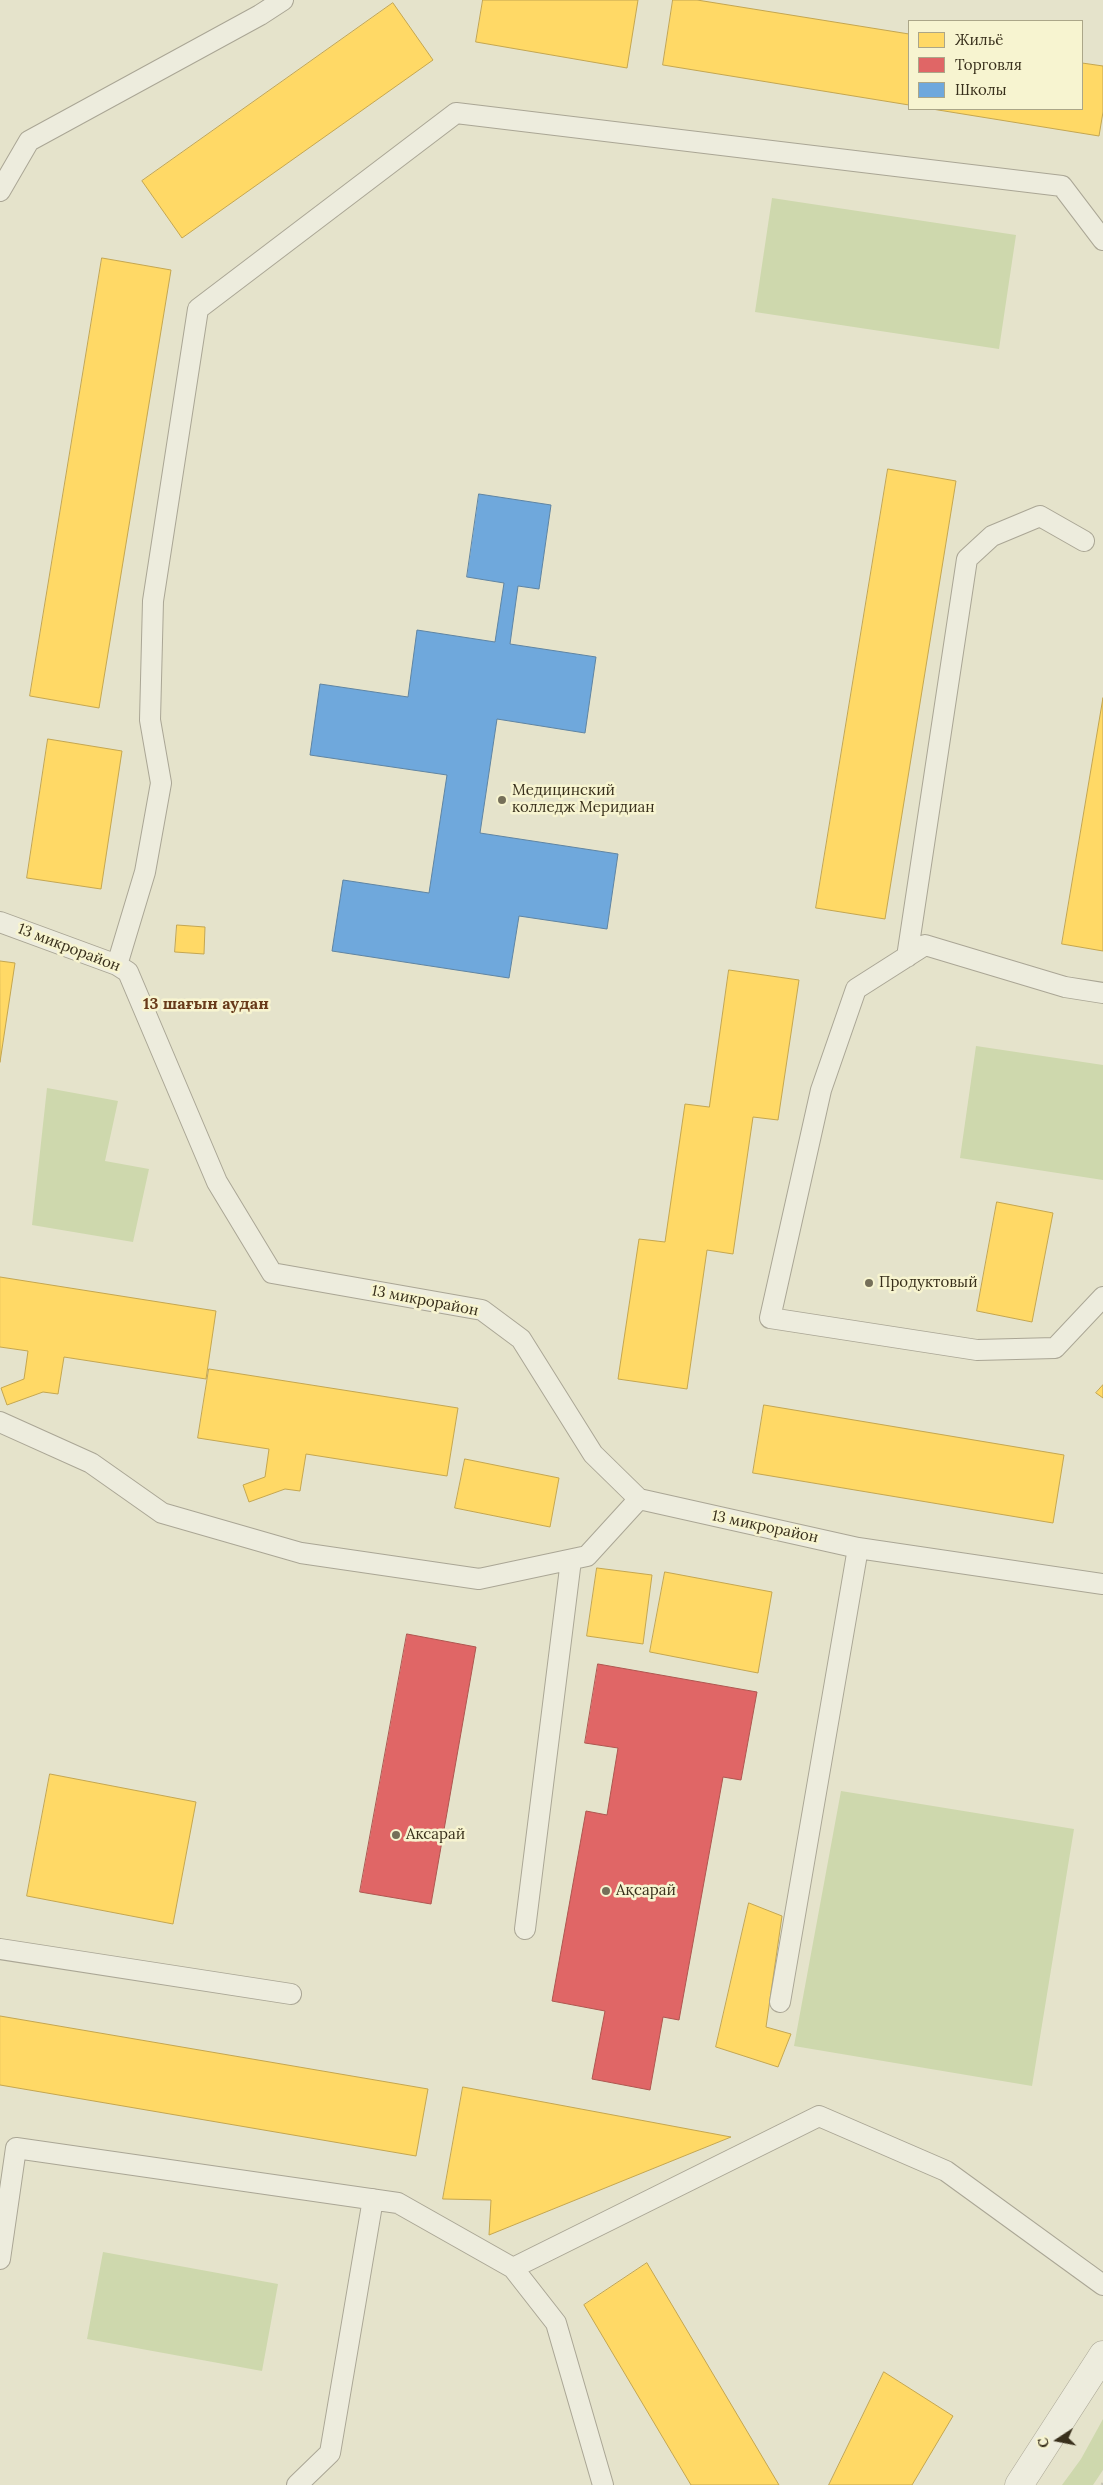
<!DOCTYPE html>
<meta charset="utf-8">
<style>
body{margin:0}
#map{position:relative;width:1103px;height:2485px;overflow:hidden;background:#e5e3cb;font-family:Lora,serif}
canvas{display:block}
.legend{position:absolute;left:908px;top:20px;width:175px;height:90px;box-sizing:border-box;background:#f7f4d0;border:1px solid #aba688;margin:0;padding:6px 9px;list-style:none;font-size:15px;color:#39301c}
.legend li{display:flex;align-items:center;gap:10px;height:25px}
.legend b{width:25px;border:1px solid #aba688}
.north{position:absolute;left:1033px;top:2415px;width:50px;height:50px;-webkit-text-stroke:4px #f7f4d0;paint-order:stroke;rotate:259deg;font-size:14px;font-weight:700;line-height:20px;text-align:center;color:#39301c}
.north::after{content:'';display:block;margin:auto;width:18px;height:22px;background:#39301c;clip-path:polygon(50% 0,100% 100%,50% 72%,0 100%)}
</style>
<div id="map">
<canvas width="1103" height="2485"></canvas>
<ul class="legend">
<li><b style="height:14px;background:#ffd966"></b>Жильё</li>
<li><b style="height:14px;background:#e06666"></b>Торговля</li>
<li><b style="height:14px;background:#6fa8dc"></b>Школы</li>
</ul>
<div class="north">С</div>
</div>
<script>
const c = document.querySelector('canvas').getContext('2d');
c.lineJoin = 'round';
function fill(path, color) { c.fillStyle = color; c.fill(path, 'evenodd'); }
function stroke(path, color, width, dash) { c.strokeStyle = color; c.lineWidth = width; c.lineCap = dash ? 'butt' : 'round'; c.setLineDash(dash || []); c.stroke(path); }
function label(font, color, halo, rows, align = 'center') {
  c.font = font + ' Lora,serif'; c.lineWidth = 5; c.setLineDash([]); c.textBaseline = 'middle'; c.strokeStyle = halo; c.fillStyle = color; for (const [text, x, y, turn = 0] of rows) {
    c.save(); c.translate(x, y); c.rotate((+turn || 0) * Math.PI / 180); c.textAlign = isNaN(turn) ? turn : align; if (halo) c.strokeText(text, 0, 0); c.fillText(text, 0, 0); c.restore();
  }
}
const green = new Path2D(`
 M772 198 1016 235 999 349 755 312Z
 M976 1046 1103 1065V1180L960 1158Z
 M47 1088 118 1101 105 1161 149 1169 133 1242 32 1225Z
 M841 1791 1074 1829 1032 2086 794 2046Z
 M103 2252 278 2284 262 2371 87 2339Z
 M1103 2419V2470L1093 2485H1062L1081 2459Z`);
const homes = new Path2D(`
 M483 0H638L627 68 476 42Z
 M673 0H697L909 34V105L663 65Z
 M393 3 433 60 182 238 142 181Z
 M1082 63 1103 66V112L1099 136 932 109H1082Z
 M102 258 171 270 99 708 30 696Z
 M888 469 956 481 885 919 816 908Z
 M1103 698V951L1062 944Z
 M48 739 122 751 101 889 27 878Z
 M177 925 205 927 204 954 175 952Z
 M0 961 15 963 0 1062Z
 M729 970 799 980 778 1120 753 1117 733 1254 707 1250 687 1389 618 1379 639 1239 665 1242 685 1104 709 1107Z
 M997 1202 1053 1213 1032 1322 977 1311Z
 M0 1277 216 1311 206 1379 64 1357 58 1394 43 1392 7 1405 1 1388 24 1379 28 1351 0 1347Z
 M209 1369 458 1408 447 1476 306 1454 300 1491 285 1489 249 1502 243 1485 265 1477 269 1449 198 1438Z
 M1103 1385V1398L1096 1393Z
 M764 1405 1064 1455 1053 1523 753 1473Z
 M465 1459 559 1478 550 1527 455 1508Z
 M597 1568 652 1575 643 1644 587 1636Z
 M665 1572 772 1592 758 1673 650 1652Z
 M50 1774 196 1802 173 1924 27 1896Z
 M749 1903 782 1916 766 2027 791 2034 778 2067 716 2047Z
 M0 2016 428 2089 416 2156 0 2085Z
 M463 2087 731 2137 489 2235 491 2200 443 2199Z
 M647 2263 779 2485H691L584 2305Z
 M884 2372 953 2416 912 2485H829Z`);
const shops = new Path2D(`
 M407 1634 476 1647 431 1904 360 1892Z
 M598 1664 757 1692 741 1780 723 1777 679 2020 663 2017 650 2090 592 2079 605 2011 552 2001 586 1811 607 1815 618 1748 585 1743Z`);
const schools = new Path2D(`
 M479 494 551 505 539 589 518 586 510 644 596 657 585 733 497 719 480 833 618 854 607 929 519 916 509 978 332 951 343 880 429 893 447 775 310 755 320 684 408 697 417 630 495 642 504 583 467 577Z`);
const path = new Path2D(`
 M1102 2485 1103 2483`);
const lane = new Path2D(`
 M0 191 29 141 260 15 283 0
 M0 922 117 965 128 972 217 1182 272 1273 482 1310 521 1339 593 1454 639 1499 858 1548 1103 1584
 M907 957 967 559 992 536 1040 516 1084 541
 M117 965 145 872 161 783 150 720 153 601 198 309 456 113 1062 186 1103 240
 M1103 993 1065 987 925 945 856 989 821 1090 770 1318 977 1350 1055 1348 1103 1297
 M0 1422 91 1463 162 1513 301 1553 479 1579 587 1556 639 1499
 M525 1929 571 1560
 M0 1949 291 1994
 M780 2002 858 1548
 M0 2259 16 2148 398 2203 513 2268 556 2323 603 2485
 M513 2268 819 2116 946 2171 1103 2285
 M297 2485 330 2453 373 2199`);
const street = new Path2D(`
 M1019 2485 1103 2355`);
const markers = [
 [502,800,5,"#756f59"],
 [869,1283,5,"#756f59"],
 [396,1835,5,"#756f59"],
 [606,1891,5,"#756f59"]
];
const poiNames = [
 ["Медицинский",512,791],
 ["колледж Меридиан",512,808],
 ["Продуктовый",879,1283],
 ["Аксарай",406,1835],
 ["Ақсарай",616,1891]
];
const streetNames = [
 ["13 микрорайон",69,948,21],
 ["13 микрорайон",425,1301,11],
 ["13 микрорайон",765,1527,12]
];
const neighbourhoodNames = [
 ["13 шағын аудан",206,1004]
];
fill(green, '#ced8ad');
fill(homes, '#ffd966');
stroke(homes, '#c4a650', 1);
fill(shops, '#e06666');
stroke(shops, '#ae5650', 1);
fill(schools, '#6fa8dc');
stroke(schools, '#5f84a2', 1);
stroke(lane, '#aaa695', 22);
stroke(street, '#aaa695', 29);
stroke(path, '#c5c3b4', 3, [4, 2.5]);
stroke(lane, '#edecdd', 20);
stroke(street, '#edecdd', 28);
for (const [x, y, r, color] of markers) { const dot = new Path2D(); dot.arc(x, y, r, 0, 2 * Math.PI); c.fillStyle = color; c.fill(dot); stroke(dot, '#f7f4d0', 2); }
label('15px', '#39301c', '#f7f4d0', poiNames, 'left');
label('15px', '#39301c', '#f7f4d0', streetNames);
label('bold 16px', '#683a1a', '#f7f4d0', neighbourhoodNames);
</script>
